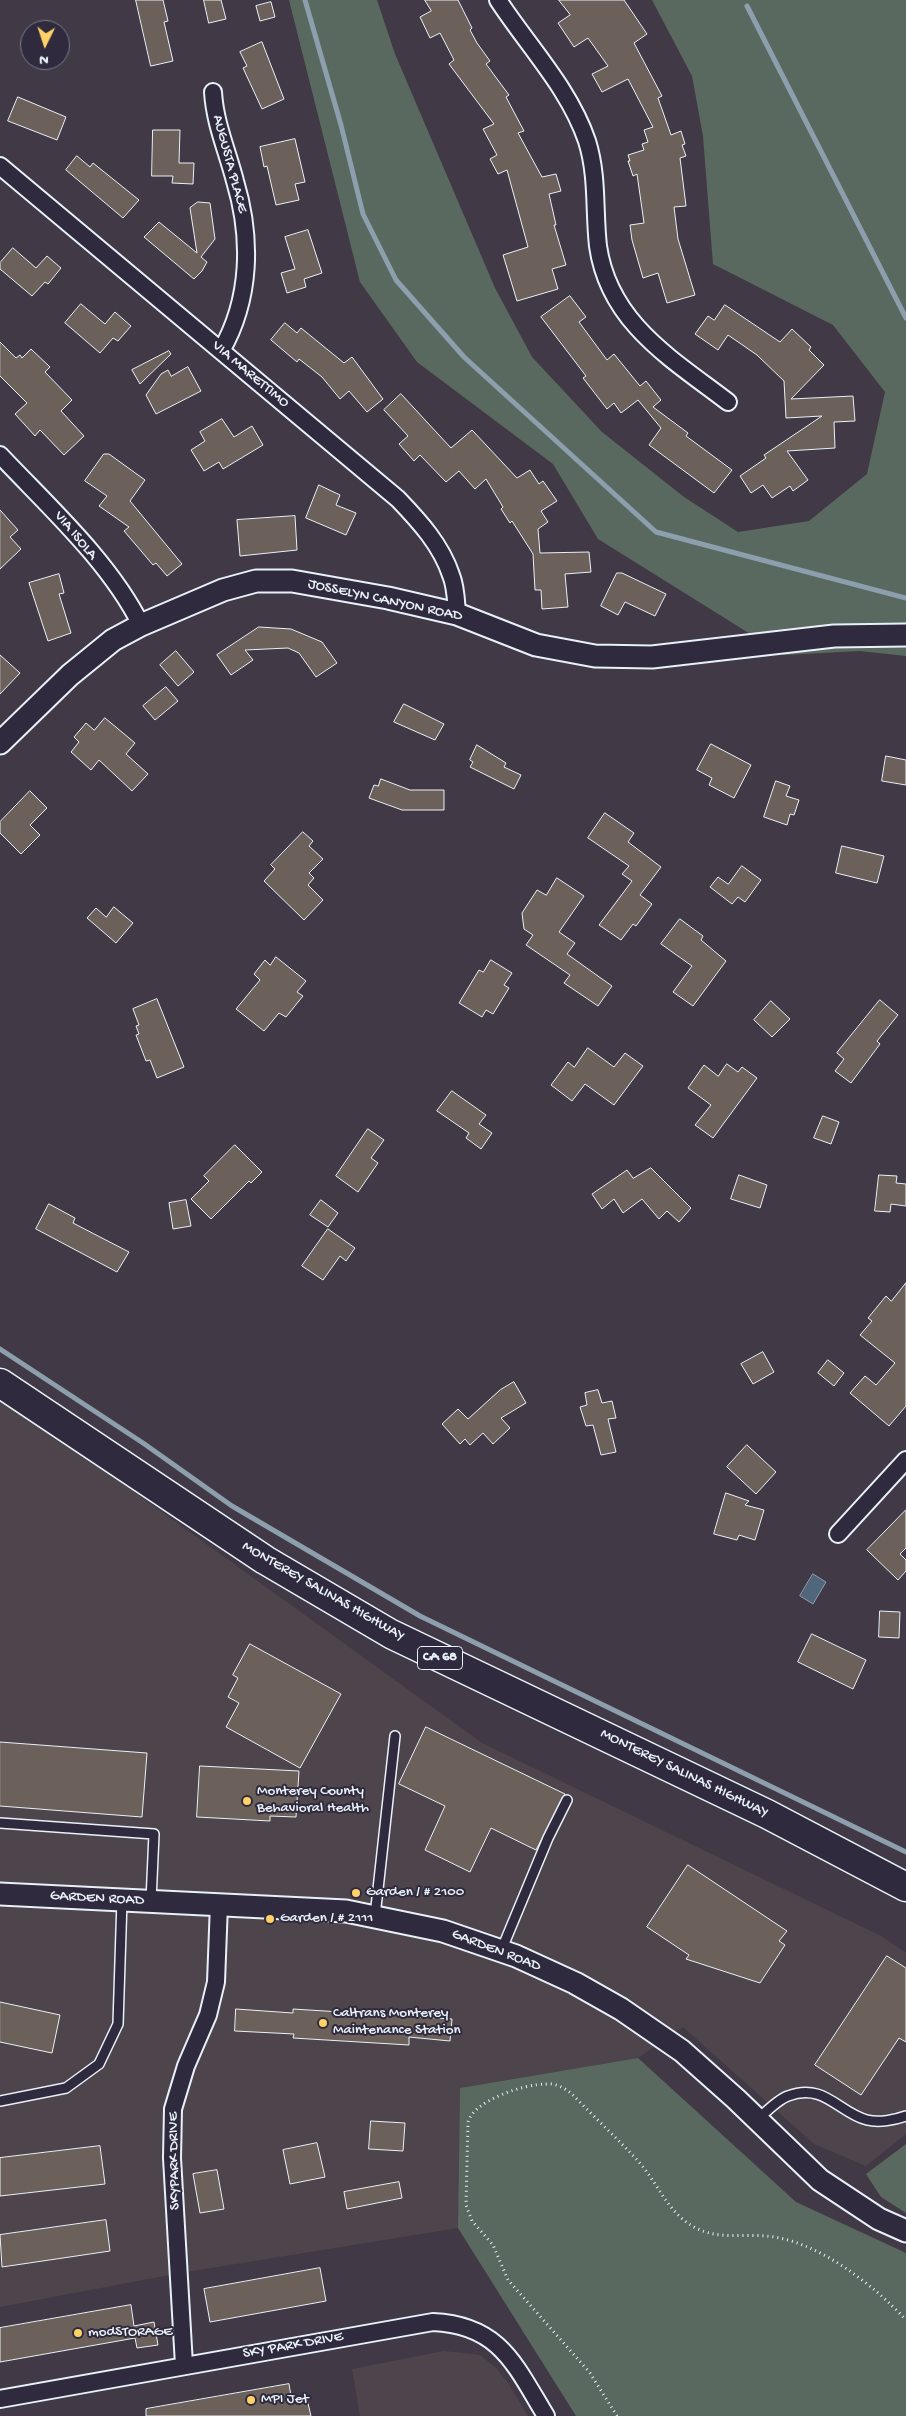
<!DOCTYPE html>
<style>
body{margin:0}
#map{position:relative;width:906px;height:2416px;overflow:hidden;background:#413a46;font-family:"Gochi Hand",sans-serif}
canvas{display:block}
.north{position:absolute;left:20px;top:20px;width:50px;height:50px;box-sizing:border-box;background:#2f2a3d;border:1px solid #797a88;border-radius:50%;rotate:184deg;font-size:14px;font-weight:700;line-height:20px;text-align:center;color:#e8f1f8}
.north::after{content:'';display:block;margin:auto;width:18px;height:22px;background:#ffd166;clip-path:polygon(50% 0,100% 100%,50% 72%,0 100%)}
</style>
<div id="map">
<canvas width="906" height="2416"></canvas>
<div class="north">N</div>
</div>
<script>
const c = document.querySelector('canvas').getContext('2d');
c.lineJoin = 'round';
function fill(path, color) { c.fillStyle = color; c.fill(path, 'evenodd'); }
function stroke(path, color, width, dash) { c.strokeStyle = color; c.lineWidth = width; c.lineCap = dash ? 'butt' : 'round'; c.setLineDash(dash || []); c.stroke(path); }
function label(font, color, halo, rows, align = 'center') {
  c.font = font + ' "Gochi Hand",sans-serif'; c.lineWidth = 4; c.setLineDash([]); c.textBaseline = 'middle'; c.strokeStyle = halo; c.fillStyle = color; for (const [text, x, y, turn = 0] of rows) {
    c.save(); c.translate(x, y); c.rotate((+turn || 0) * Math.PI / 180); c.textAlign = isNaN(turn) ? turn : align; if (halo) c.strokeText(text, 0, 0); c.fillText(text, 0, 0); c.restore();
  }
}
const built = new Path2D(`
 M0 1395 482 1743 881 1936 906 1953V2134L866 2166 814 2144 683 2027 638 2058 460 2088 458 2228 180 2273 0 2307Z
 M444 2351 480 2355 496 2368 508 2383 528 2416H360L352 2369Z`);
const green = new Path2D(`
 M289 0H377L395 54 495 288 532 357 602 432 684 497 738 532 809 521 867 474 885 392 833 325 713 264 703 136 692 76 652 0H906V656L860 651 784 655 598 539 553 464 417 362 360 282Z
 M638 2058 796 2202 906 2253V2416H576L458 2228 460 2088Z
 M906 2144V2213L881 2197 866 2174Z`);
const water = new Path2D(`
 M813 1574 826 1582 813 1604 800 1596Z`);
const stream = new Path2D(`
 M305 0 341 125 363 214 396 280 464 357 656 532 906 598
 M747 6 906 318
 M0 1349 143 1443 232 1506 420 1616 906 1852`);
const building = new Path2D(`
 M136 0H163L168 21 164 22 173 61 151 66Z
 M204 0H221L226 19 209 23Z
 M425 0H458L472 28 470 30 477 43 490 61 486 64 509 95 506 97 524 131 518 133 542 177 556 174 561 191 549 194 556 225H554L566 265 552 269 558 289 517 301 503 255 528 247 507 170 498 174 490 159 497 155 483 129 494 124 449 64 454 60 440 33 430 38 420 17 431 11Z
 M559 0H624L647 34 634 43 662 96 658 98 671 135 681 131 685 144 682 145 686 156 680 158 686 206 674 207 678 239 695 295 667 303 658 273 643 278 632 240 630 225 644 223 637 174 633 176 628 161H630L628 155 644 150 642 144 648 142 644 130 653 127 628 79 602 92 592 74 608 66 588 38 574 47 558 23 570 15Z
 M271 2 275 17 260 21 256 6Z
 M262 42 284 99 262 109 243 68 247 66 240 52Z
 M18 97 66 117 57 140 8 121Z
 M153 130H180L179 163H194L193 184 172 183 173 176H152Z
 M295 139 305 182 295 184 299 200 276 205 267 166 264 167 260 147Z
 M77 156 90 167 93 163 139 200 123 218 66 170Z
 M198 202 210 203 215 239 201 257 207 262 202 271 194 279 144 237 159 222 197 253 190 208Z
 M308 230 322 273 304 279 306 287 287 293 281 273 295 269 285 237Z
 M13 248 36 268 47 256 61 268 48 284 45 282 32 296 0 269V263Z
 M570 296 586 317 579 322 607 360 614 354 640 386 646 381 661 400 653 407 688 433 686 436 732 470 714 493 649 445 661 428 638 400 621 413 614 403 607 409 583 378 586 376 541 317Z
 M81 304 105 324 115 312 131 326 118 341 113 338 100 353 65 323Z
 M725 305 780 342 792 329 811 347 809 350 824 365 791 399 853 396 855 421 834 422 835 448 787 451 808 480 793 491 790 486 772 498 763 485 751 493 740 476 766 458 764 455 822 416 786 418 784 381 757 355 728 335 718 350 695 334 708 316 714 320Z
 M285 323 297 333 301 328 344 363 352 357 383 399 367 412 349 391 340 399 322 377 299 359 297 362 271 340Z
 M0 342 16 358 20 355 22 358 31 349 50 367 45 372 72 400 61 411 84 436 64 455 40 430 35 436 15 414 27 403 0 376Z
 M169 351 171 354 140 384 132 370Z
 M188 367 201 391 156 414 146 395 161 374 168 370 171 376Z
 M401 394 451 448 472 430 517 478 530 470 539 484 543 481 557 501 541 511 548 522 538 529 540 553 589 552 591 572 565 574 568 607 542 609 541 590H535L533 554 512 521 510 523 501 509 503 507 486 479 475 489 459 471 446 482 420 455 414 461 399 444 408 436 384 410Z
 M222 419 234 437 252 426 263 445 223 469 219 462 204 471 191 450 205 441 200 432Z
 M104 454H109L145 480 130 501 182 564 167 576 156 563 153 565 124 531 129 527 99 506 107 496 85 481Z
 M319 485 340 495 336 505 356 513 346 535 306 518Z
 M0 510 18 530 10 537 21 549 0 569Z
 M295 516 297 550 240 556 237 520Z
 M617 573H622L666 594 655 616 625 602 618 615 601 606Z
 M59 574 64 593 59 594 71 633 48 641 29 583Z
 M259 627 291 629 322 642 337 663 316 677 299 653 288 648 245 650 253 660 231 675 217 655Z
 M176 651 194 672 178 686 160 665Z
 M0 655 20 673 0 694Z
 M166 687 178 701 155 720 143 706Z
 M404 704 444 724 435 740 394 722Z
 M105 718 135 743 126 754 148 774 132 791 99 760 91 770 71 752 79 742 74 737 86 723 94 730Z
 M711 744 751 765 734 798 709 785 712 778 697 770Z
 M477 745 506 763 504 767 521 775 514 789 470 767 473 762 470 760Z
 M886 756 906 760V785L882 781Z
 M381 779 410 790H444V810H402L369 798 374 785 378 786Z
 M776 781 790 786 786 796 799 800 794 815 790 814 787 825 764 817Z
 M30 791 47 808 30 825 40 835 21 854 0 833V822Z
 M605 813 634 833 628 842 661 867 640 895 652 904 636 926 633 924 621 940 599 925 632 881 622 874 629 866 588 838Z
 M303 832 313 841 309 846 323 859 309 873 314 878 308 885 323 900 304 920 264 881 275 869 271 865Z
 M842 846 884 856 877 883 836 873Z
 M742 866 761 880 745 902 738 897 732 904 710 887 718 877 728 884Z
 M557 878 584 896 559 932 575 943 567 954 612 986 598 1006 564 983 570 975 526 945 533 935 524 929 522 913 537 890 546 895Z
 M114 907 133 923 116 943 87 918 96 908 106 917Z
 M680 919 703 936 701 940 726 961 693 1006 673 992 692 966 661 944Z
 M276 957 306 981 297 992 303 996 286 1017 279 1013 264 1031 236 1009 260 980 254 974 265 960 270 965Z
 M491 960 512 973 504 985 509 988 493 1014 486 1010 482 1017 459 1003 479 970 483 972Z
 M157 999 184 1067 157 1078 150 1060 146 1061 136 1035 139 1034 136 1026 139 1025 133 1009Z
 M880 1000 898 1015 877 1041 880 1044 851 1083 835 1071 844 1059 837 1053Z
 M771 1001 790 1019 772 1037 754 1020Z
 M588 1048 614 1067 625 1053 643 1066 614 1105 585 1084 572 1101 551 1085 568 1062 574 1067Z
 M727 1064 738 1072 742 1067 757 1078 713 1138 695 1125 711 1105 688 1088 704 1065 718 1076Z
 M452 1091 486 1115 479 1124 492 1133 481 1149 466 1138 469 1133 437 1111Z
 M823 1116 839 1122 831 1144 814 1138Z
 M368 1129 384 1140 371 1158 378 1163 358 1192 336 1176Z
 M235 1145 262 1172 251 1183 249 1181 211 1219 191 1199 209 1181 204 1176Z
 M651 1168 691 1208 679 1222 667 1211 659 1219 642 1199 623 1213 614 1199 602 1209 592 1194 627 1170 633 1178Z
 M739 1175 767 1185 760 1208 731 1199Z
 M879 1175 897 1176 896 1183 906 1184V1206L891 1204 890 1212 875 1211Z
 M186 1200 191 1226 173 1229 169 1203Z
 M321 1200 338 1213 328 1227 310 1215Z
 M49 1204 75 1218 73 1223 129 1252 117 1272 36 1229Z
 M328 1229 355 1248 346 1261 340 1256 323 1280 302 1266Z
 M906 1283V1406L889 1426 850 1393 865 1376 876 1385 895 1363 860 1335 872 1321 868 1318 886 1296 891 1301Z
 M763 1352 774 1372 753 1384 741 1364Z
 M828 1360 844 1373 834 1386 818 1373Z
 M514 1382 526 1403 501 1418 510 1428 493 1444 483 1433 470 1445 465 1439 460 1444 442 1424 458 1409 468 1419 500 1390Z
 M598 1390 602 1403 612 1401 616 1418 608 1419 616 1452 601 1455 593 1425 586 1426 580 1407 587 1405 585 1393Z
 M747 1445 776 1472 756 1494 727 1467Z
 M726 1493 749 1501 745 1505 764 1510 755 1540 739 1535 737 1540 714 1534Z
 M906 1510V1548L900 1554 906 1560V1571L898 1580 867 1550Z
 M880 1611 900 1612 899 1638 879 1637Z
 M812 1634 866 1660 853 1689 798 1662Z
 M250 1644 341 1694 300 1768 226 1727 239 1703 228 1697 238 1678 233 1675Z
 M426 1727 565 1794 536 1850 491 1828 470 1872 425 1850 445 1806 399 1784Z
 M0 1742 147 1753 142 1817 0 1806Z
 M200 1766 299 1771 296 1817 270 1816V1821L197 1817Z
 M688 1865 787 1931 779 1941 785 1945 760 1983 686 1959 689 1955 647 1927Z
 M887 1956 906 1968V2042L899 2038 861 2095 815 2065Z
 M0 2002 60 2015 52 2053 0 2042Z
 M236 2009 293 2013V2009L452 2019 450 2041 409 2037V2045L293 2038 294 2034 235 2031Z
 M371 2121 405 2123 403 2151 369 2149Z
 M317 2143 325 2177 290 2184 283 2150Z
 M100 2146 105 2184 0 2196V2158Z
 M217 2170 224 2209 200 2213 193 2174Z
 M399 2182 402 2198 347 2209 344 2192Z
 M106 2220 110 2251 2 2267 0 2235Z
 M320 2268 326 2301 210 2322 204 2289Z
 M131 2305 134 2326 154 2322 158 2345 137 2348 135 2338 0 2362V2328Z
 M289 2384 292 2402 307 2399 311 2416H146V2409Z`);
const path = new Path2D(`
 M617 2416 590 2373 508 2280 493 2245 472 2221 466 2205 468 2122C474 2100 525 2084 546 2084 556 2083 564 2088 571 2093 593 2116 617 2138 638 2161 659 2184 668 2215 698 2229 719 2239 742 2234 765 2236 815 2239 873 2284 906 2320`);
const service = new Path2D(`
 M0 1823 154 1834 151 1901
 M375 1916 395 1736
 M501 1951 548 1838 567 1800
 M0 2101 66 2088 99 2064 118 2024 122 1900
 M757 2120C766 2112 777 2100 788 2096 824 2082 839 2113 867 2120 879 2123 895 2120 906 2116`);
const minor = new Path2D(`
 M498 0C528 46 569 88 587 141 598 176 594 211 598 246 609 323 672 359 728 402
 M213 92C215 124 227 150 235 181 252 238 251 299 221 351
 M0 166 398 499C420 522 441 545 451 575 456 587 456 601 457 614
 M0 455C48 506 110 562 141 625
 M838 1534 906 1460
 M184 2365 172 2158 173 2109 186 2066 208 2015 216 1982 219 1904
 M0 2399 433 2322C500 2325 515 2365 546 2416`);
const tertiary = new Path2D(`
 M0 743 70 675 113 640 141 625 223 590 256 581H292L388 598 457 614 536 645 595 656 652 657 834 636 906 635
 M0 1894 346 1911 443 1931 516 1956 575 1983 621 2009 682 2051 736 2099 820 2180 879 2219 906 2231`);
const trunk = new Path2D(`
 M0 1383 265 1560 391 1634 767 1814 906 1887`);
const markers = [
 [247,1801,5,"#ffd166"],
 [356,1893,5,"#ffd166"],
 [270,1919,5,"#ffd166"],
 [323,2023,5,"#ffd166"],
 [78,2333,5,"#ffd166"],
 [251,2400,5,"#ffd166"]
];
const shields = [
 [440,1658,45]
];
const shieldNames = [
 ["CA 68",440,1658]
];
const streetNames = [
 ["AUGUSTA PLACE",229,164,75],
 ["VIA MARETTIMO",250,375,40],
 ["VIA ISOLA",75,536,50],
 ["JOSSELYN CANYON ROAD",385,601,12],
 ["MONTEREY SALINAS HIGHWAY",323,1592,30],
 ["MONTEREY SALINAS HIGHWAY",684,1774,26],
 ["GARDEN ROAD",97,1899,3],
 ["GARDEN ROAD",496,1951,21],
 ["SKYPARK DRIVE",175,2161,-91],
 ["SKY PARK DRIVE",293,2346,-10]
];
const poiNames = [
 ["Monterey County",257,1792],
 ["Behavioral Health",257,1809],
 ["Garden / # 2100",366,1893],
 ["Garden / # 2111",280,1919],
 ["Caltrans Monterey",333,2014],
 ["Maintenance Station",333,2031],
 ["modSTORAGE",88,2333],
 ["MPI Jet",261,2400]
];
fill(built, '#4e454c');
fill(green, '#5a6960');
fill(water, '#50667b');
stroke(water, '#8d9ead', 1);
stroke(stream, '#8d9ead', 5);
fill(building, '#6c605b');
stroke(building, '#e8f1f8', 1);
stroke(service, '#e8f1f8', 12);
stroke(minor, '#e8f1f8', 20);
stroke(tertiary, '#e8f1f8', 25);
stroke(trunk, '#e8f1f8', 31);
stroke(path, '#e8f1f8', 3, [1, 4]);
stroke(service, '#2f2a3d', 9);
stroke(minor, '#2f2a3d', 16);
stroke(tertiary, '#2f2a3d', 21);
stroke(trunk, '#2f2a3d', 28);
for (const [x, y, r, color] of markers) { const dot = new Path2D(); dot.arc(x, y, r, 0, 2 * Math.PI); c.fillStyle = color; c.fill(dot); stroke(dot, '#2f2a3d', 2); }
for (const [x, y, w] of shields) { const box = new Path2D(); box.roundRect(x - w / 2, y - 11.5, w, 23, 4); c.fillStyle = '#2f2a3d'; c.fill(box); stroke(box, '#e8f1f8', 1); }
label('bold 14px', '#e8f1f8', null, shieldNames);
label('15px', '#e8f1f8', '#2f2a3d', streetNames);
label('15px', '#e8f1f8', '#2f2a3d', poiNames, 'left');
</script>
